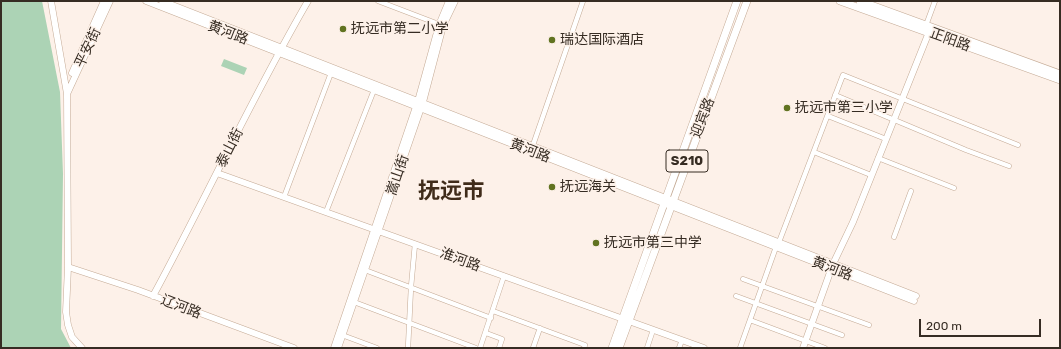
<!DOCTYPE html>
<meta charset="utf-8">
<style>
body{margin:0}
#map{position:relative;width:1061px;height:349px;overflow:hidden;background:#fdf1e9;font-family:Rubik,sans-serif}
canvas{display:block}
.frame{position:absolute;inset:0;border:2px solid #362c23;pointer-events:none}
.scale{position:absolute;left:919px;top:319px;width:122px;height:18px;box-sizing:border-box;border:2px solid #362c23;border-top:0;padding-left:5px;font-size:12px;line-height:14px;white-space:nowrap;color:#362c23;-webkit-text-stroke:3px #fdf1e9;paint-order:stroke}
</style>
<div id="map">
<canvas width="1061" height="349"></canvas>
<div class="frame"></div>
<div class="scale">200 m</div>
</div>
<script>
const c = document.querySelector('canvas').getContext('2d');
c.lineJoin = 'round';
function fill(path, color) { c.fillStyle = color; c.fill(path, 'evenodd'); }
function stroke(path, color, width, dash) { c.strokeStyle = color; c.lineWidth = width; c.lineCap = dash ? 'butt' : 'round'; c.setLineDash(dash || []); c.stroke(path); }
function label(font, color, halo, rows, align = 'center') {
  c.font = font + ' Rubik,"Noto Sans SC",sans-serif'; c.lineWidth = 3; c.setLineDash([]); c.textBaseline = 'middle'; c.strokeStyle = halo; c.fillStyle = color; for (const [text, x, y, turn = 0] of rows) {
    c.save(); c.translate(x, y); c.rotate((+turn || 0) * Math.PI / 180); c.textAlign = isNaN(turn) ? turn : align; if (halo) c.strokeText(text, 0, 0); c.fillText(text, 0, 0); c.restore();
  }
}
const green = new Path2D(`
 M1 1H42L60 92 63 174 61 329 71 348H1Z
 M224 59 247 68 244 75 221 66Z`);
const street = new Path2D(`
 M378 1 441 25
 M925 28 935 1
 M835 95 966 150 1009 166
 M828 116 886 139
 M533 145 583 1
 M814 152 871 175
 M878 158 954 188
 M284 197 331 73
 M326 212 374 90
 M894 237 911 191
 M779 242 843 75 1018 145
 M365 270 491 318
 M743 279 869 325
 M736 296 842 335
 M354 302 476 348
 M493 311 585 345 584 348
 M750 320 825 348
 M486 333 502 339 499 348
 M342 335 377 348
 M408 348 411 287 415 244
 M480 348 504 276
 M533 348 540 328
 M647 348 653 330
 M679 348 682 340
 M740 348 776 247`);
const secondary = new Path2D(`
 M51 1 67 94 68 267 66 312 68 325 72 337 82 348
 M146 1 914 301
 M162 1 916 296
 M72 73 104 1
 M67 94 110 1
 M217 173 704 348
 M68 267 138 290 294 348
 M153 296C206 198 252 97 308 1
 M334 348 418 101 439 25 449 1
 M338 348 423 102 443 26 455 1
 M803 348 833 264 853 222 929 32`);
const primary = new Path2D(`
 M840 1 1060 80
 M860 1 1060 74
 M612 348 737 1
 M619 348 747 1`);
const markers = [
 [343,29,4,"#617321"],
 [552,40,4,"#617321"],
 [787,108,4,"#617321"],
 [552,187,4,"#617321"],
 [596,243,4,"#617321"]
];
const shields = [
 [687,161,42]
];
const shieldNames = [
 ["S210",687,161]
];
const poiNames = [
 ["抚远市第二小学",351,29],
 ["瑞达国际酒店",560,40],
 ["抚远市第三小学",795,108],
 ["抚远海关",560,187],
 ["抚远市第三中学",604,243]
];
const streetNames = [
 ["黄河路",228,33,21],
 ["正阳路",950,40,20],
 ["平安街",88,48,-65],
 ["迎宾路",703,118,-69],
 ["泰山街",230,148,-63],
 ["黄河路",530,151,21],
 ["嵩山街",398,175,-71],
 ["淮河路",460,260,20],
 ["黄河路",832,269,21],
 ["辽河路",181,307,21]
];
const townNames = [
 ["抚远市",451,192]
];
fill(green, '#acd3b5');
stroke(street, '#c4aa95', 5.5);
stroke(secondary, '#c4aa95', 7);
stroke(primary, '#c4aa95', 8);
stroke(street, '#fff', 4.5);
stroke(secondary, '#fff', 6);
stroke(primary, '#fff', 7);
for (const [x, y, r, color] of markers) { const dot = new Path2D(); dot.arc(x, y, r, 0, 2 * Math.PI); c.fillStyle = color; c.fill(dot); stroke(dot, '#fdf1e9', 1.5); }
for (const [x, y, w] of shields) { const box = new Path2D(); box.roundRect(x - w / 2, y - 11, w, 22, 3); c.fillStyle = '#fdf1e9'; c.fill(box); stroke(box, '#362c23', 1); }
label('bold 13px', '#362c23', null, shieldNames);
label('14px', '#362c23', '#fdf1e9', poiNames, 'left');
label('14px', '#362c23', '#fdf1e9', streetNames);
label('bold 22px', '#402c1a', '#fdf1e9', townNames);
</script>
